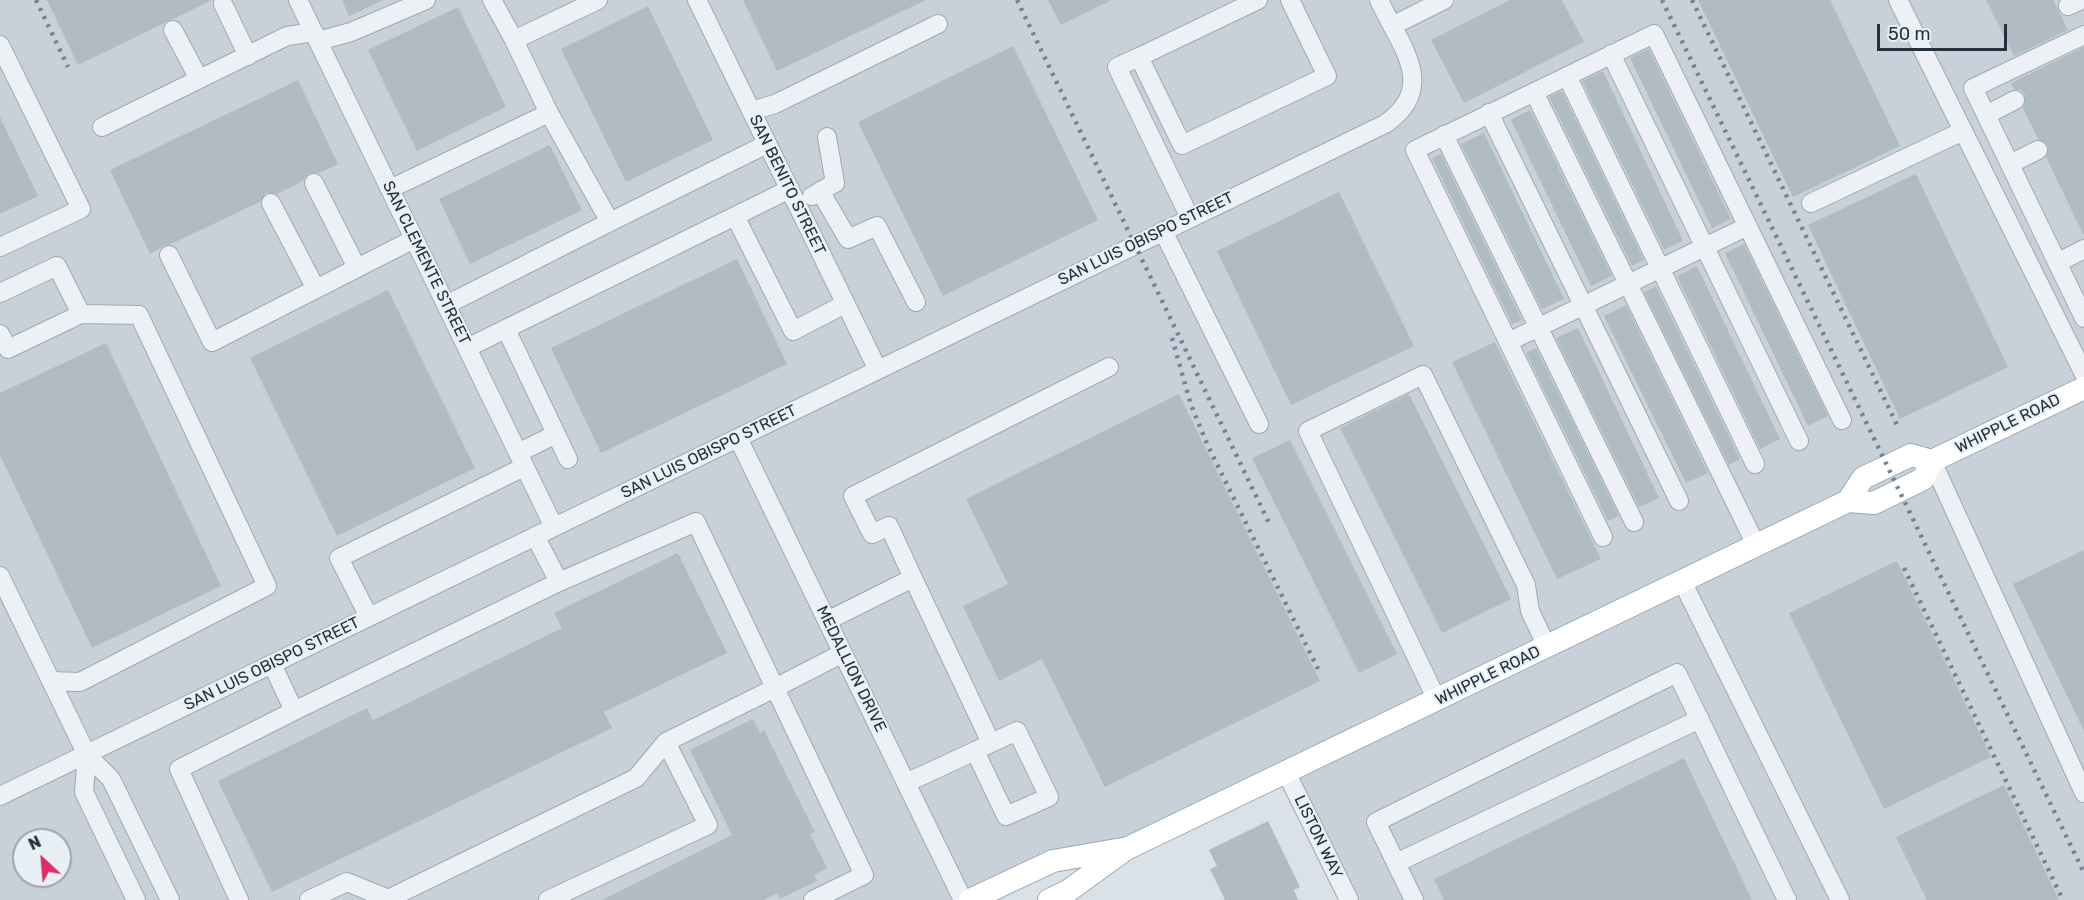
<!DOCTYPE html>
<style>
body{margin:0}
#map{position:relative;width:2084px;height:900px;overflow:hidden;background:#dae1e7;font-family:Rubik,sans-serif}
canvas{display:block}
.north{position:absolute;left:12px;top:828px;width:60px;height:60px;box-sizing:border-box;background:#e9f0f5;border:2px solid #9aa4ac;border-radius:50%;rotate:334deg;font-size:16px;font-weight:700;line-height:24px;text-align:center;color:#23313e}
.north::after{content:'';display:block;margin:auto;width:21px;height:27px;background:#dc2f65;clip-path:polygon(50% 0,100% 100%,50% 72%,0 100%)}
.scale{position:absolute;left:1877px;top:24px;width:130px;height:27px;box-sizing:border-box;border:3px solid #23313e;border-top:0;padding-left:8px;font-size:18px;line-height:21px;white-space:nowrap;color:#23313e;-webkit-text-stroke:4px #e9f0f5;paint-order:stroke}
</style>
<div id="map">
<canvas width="2084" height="900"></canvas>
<div class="north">N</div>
<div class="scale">50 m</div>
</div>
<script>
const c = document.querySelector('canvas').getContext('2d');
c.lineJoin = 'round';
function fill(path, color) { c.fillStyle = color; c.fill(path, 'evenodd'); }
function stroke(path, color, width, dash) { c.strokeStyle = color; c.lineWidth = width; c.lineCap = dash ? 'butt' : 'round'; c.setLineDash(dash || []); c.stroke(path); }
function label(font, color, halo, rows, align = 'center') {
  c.font = font + ' Rubik,sans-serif'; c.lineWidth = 4.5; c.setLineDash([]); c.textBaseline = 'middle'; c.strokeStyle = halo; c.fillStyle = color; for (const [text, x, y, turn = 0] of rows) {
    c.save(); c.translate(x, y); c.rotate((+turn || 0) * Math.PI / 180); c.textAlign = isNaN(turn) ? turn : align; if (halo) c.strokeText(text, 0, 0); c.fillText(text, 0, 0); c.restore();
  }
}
const built = new Path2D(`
 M0 0H2084V900H1349L1286 774 970 900H0ZM24 840H60V876H24Z`);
const building = new Path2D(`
 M47 0H212L78 65Z
 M342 0H383L349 16Z
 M743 0H926L777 71Z
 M1048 0H1112L1061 25Z
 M1510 0H1562L1584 42 1464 103 1431 40Z
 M1698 0H1830L1900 146 1793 197Z
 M1986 0H2053L2068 30 2014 56Z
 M648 6 713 140 626 182 561 49Z
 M458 7 506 107 417 151 368 50Z
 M1013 46 1098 220 943 296 858 122Z
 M2084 47V236L2046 157 2048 146 2038 139 2023 108 2025 95 2021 90 2014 89 2011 83Z
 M1649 49 1731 219 1712 228 1630 58Z
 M1603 71 1683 241 1664 250 1582 81Z
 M298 80 338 164 319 173H309L303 181 277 194 266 193 260 202 171 244 165 245 150 254 110 170Z
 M1562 91 1644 260 1632 266 1549 97Z
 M1530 110 1612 276 1591 286 1511 120Z
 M0 117 38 196 0 214Z
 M1484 133 1564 299 1542 309 1461 144Z
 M550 145 582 210 470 264 439 199Z
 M1441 154 1522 320 1512 324 1432 158Z
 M1916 174 2008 367 1900 419 1808 225Z
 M1339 192 1414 346 1291 405 1217 251Z
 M1744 244 1828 416 1808 426 1725 253Z
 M737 259 787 364 601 453 551 348Z
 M1697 266 1780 439 1760 449 1677 276Z
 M1656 286 1740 459 1729 465 1644 292Z
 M388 290 475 468 337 536 250 358Z
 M1626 305 1708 473 1686 483 1604 316Z
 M1578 328 1659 498 1639 507 1556 338Z
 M1495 342 1601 559 1557 579 1452 362Z
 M106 343 221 586 92 648 0 455V393Z
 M1536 348 1619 516 1608 521 1526 353Z
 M1179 394 1320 681 1105 787 1042 659 999 681 963 606 1008 584 966 499Z
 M1409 394 1511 599 1442 633 1340 428Z
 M1290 440 1397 654 1359 673 1252 458Z
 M2084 550V731L2013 584Z
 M678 553 727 653 604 712 612 728 272 892 218 781 367 708 373 720 562 628 554 613Z
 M1897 561 1991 757 1884 809 1789 613Z
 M753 719 760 733 764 730 815 832 810 834 827 868 814 875 817 881 780 899 777 893 764 900H602L732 835 690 750Z
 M1684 758 1752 900H1444L1434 879Z
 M2004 785 2059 900H1927L1896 837Z
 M1268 821 1300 887 1294 890 1298 900H1225L1210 869 1217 866 1209 850Z`);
const minor = new Path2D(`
 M298 0 554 527
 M492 0 514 40 598 0
 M697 0 878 370
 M1258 0 1139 57 1182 145 1327 76 1290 0
 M1898 0 2084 374
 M223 4 248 56
 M2068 6 2081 0
 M1392 26 1444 0
 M173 30 199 79
 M2084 35 1973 88 2084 318
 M318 41 351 32 426 0
 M0 45 81 209 0 247
 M1611 54 1799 441
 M1139 57 1117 67 1190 218
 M1567 76 1755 464
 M1534 92 1756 545
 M751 111 775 104 938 24
 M1489 113 1679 501
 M1986 115 2015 100
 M102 127 287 36 314 32
 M1444 135 1634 522
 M2010 164 2038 150
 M314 183 357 268
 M390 189 549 113 514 40
 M820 191 848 239 877 226 916 302
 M812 196 835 183 827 137
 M271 203 316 289
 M1811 203 1963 131
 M735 216 793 331 845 304
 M610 222 767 144
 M1163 231 1259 424
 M169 255 212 342 414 239
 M2057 263 2084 249
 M0 293 57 266 81 314
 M446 305 610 222 549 113
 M506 329 568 459
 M0 334 8 349 81 314 139 315 267 586 80 682 51 681
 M1508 342 1748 226
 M467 348 790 189
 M738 438 963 900
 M518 453 556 434
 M1932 461 2084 793
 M1603 537 1415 150 1654 34 1842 420
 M0 576 87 755 111 779 170 900
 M913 578 889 526 872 534 853 496 1109 367
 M1682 581 1840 900
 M559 582 696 522 775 688 843 653
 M369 617 339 558 524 467
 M827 621 913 578 991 743 1017 731 1049 797 1006 816 975 751 991 743
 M272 664 294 711 559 582 535 536
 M1437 700 1308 431 1423 375 1526 585 1530 611 1547 647
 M87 755 84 792 136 900
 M1287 774 1349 900
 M906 783 975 751
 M0 796 1385 124C1439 87 1400 46 1379 0
 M1396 863 1700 719
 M390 898 636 778 666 742
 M239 900 179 769 294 711
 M309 900 347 882 391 900
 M548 900 708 825 666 742 775 688 864 875 813 900
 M1414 900 1376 822 1677 673 1787 900`);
const major = new Path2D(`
 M1848 501 1863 478 1911 455 1932 461
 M970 900 1053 861 1122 849
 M1049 900 1068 891 1126 849 1848 501 1874 503 1923 479 1932 461 2084 388`);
const rail = new Path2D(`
 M36 0 68 67
 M1017 0 1269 523
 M1662 0 2084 873
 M1692 0 1899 429
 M1172 338 1191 405 1208 446 1318 669
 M1904 568 2063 900`);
const streetNames = [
 ["SAN BENITO STREET",787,185,64],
 ["SAN LUIS OBISPO STREET",1146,239,-26],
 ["SAN CLEMENTE STREET",426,263,64],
 ["WHIPPLE ROAD",2008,424,-26],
 ["SAN LUIS OBISPO STREET",709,452,-26],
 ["SAN LUIS OBISPO STREET",272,664,-26],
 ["MEDALLION DRIVE",851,669,64],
 ["WHIPPLE ROAD",1488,676,-26],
 ["LISTON WAY",1318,837,64]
];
fill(built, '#c8d1d9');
fill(building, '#b1bbc4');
stroke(minor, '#9fa9b1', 20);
stroke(major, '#98a8b4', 24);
stroke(minor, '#edf1f5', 18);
stroke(major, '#fff', 22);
stroke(rail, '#728392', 4.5, [3, 6]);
label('16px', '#23313e', '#e9f0f5', streetNames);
</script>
